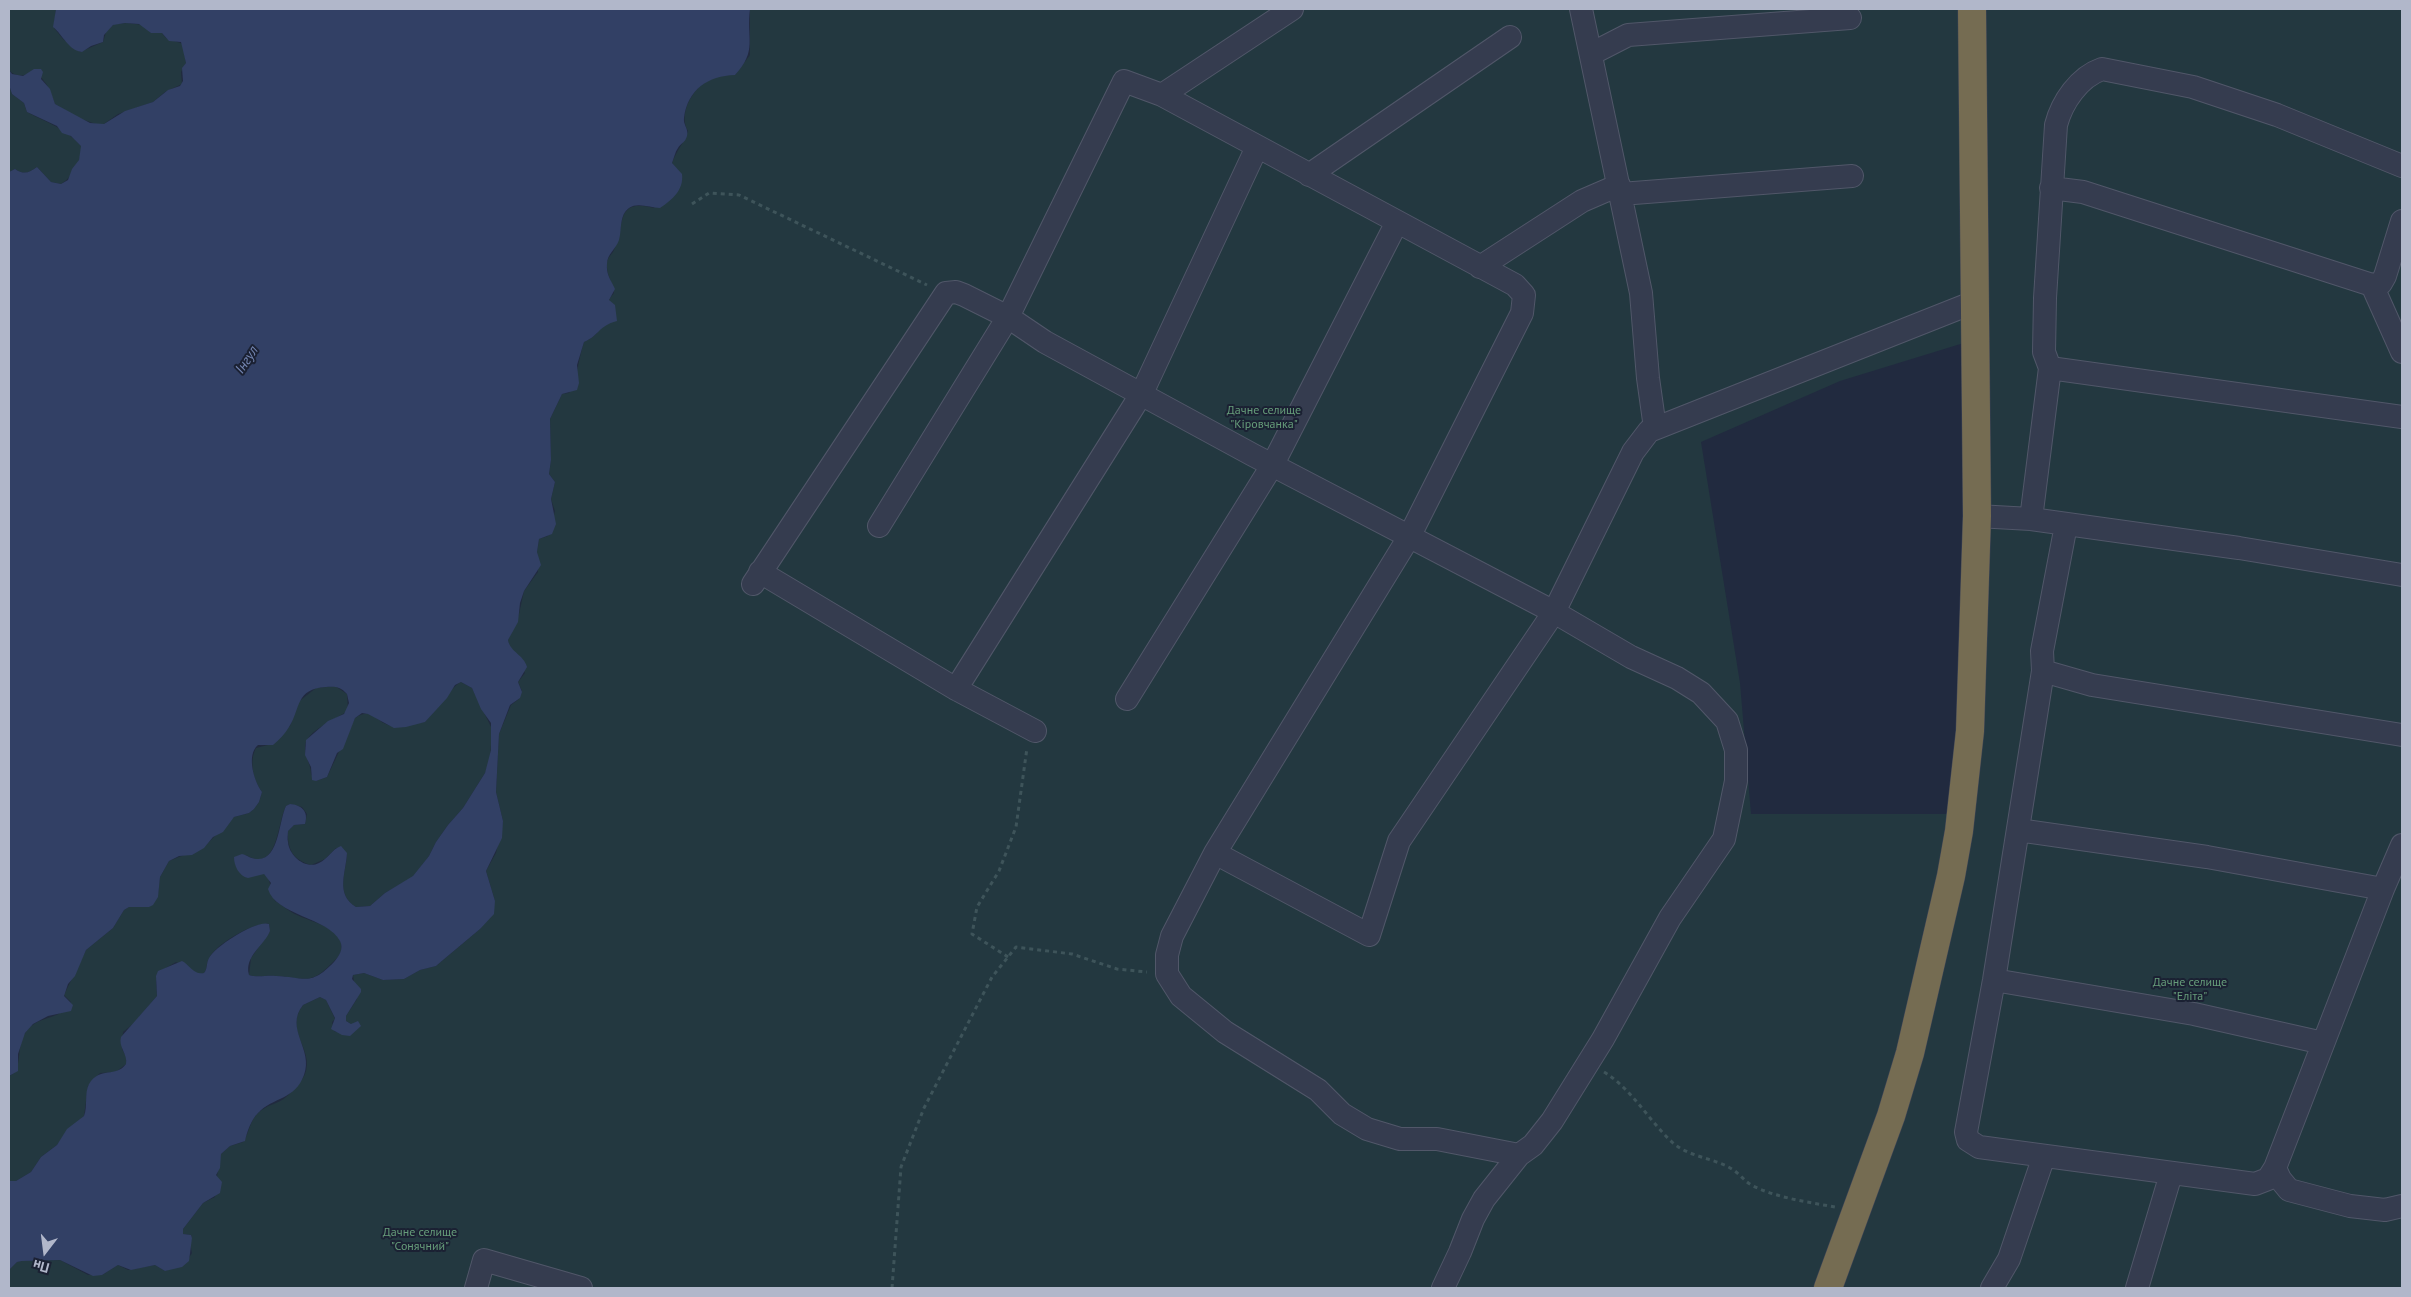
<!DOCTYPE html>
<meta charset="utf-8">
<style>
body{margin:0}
#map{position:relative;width:2411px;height:1297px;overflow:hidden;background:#212a3f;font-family:"PT Sans",sans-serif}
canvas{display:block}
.frame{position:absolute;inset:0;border:10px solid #b1b7ca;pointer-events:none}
.north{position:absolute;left:20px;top:1227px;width:50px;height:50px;-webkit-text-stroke:4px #1b2133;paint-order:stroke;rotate:195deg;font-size:14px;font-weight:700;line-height:20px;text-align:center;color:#b1b7ca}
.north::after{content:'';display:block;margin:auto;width:18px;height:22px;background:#b1b7ca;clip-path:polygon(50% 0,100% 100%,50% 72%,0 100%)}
</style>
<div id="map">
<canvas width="2411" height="1297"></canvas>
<div class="frame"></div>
<div class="north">Пн</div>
</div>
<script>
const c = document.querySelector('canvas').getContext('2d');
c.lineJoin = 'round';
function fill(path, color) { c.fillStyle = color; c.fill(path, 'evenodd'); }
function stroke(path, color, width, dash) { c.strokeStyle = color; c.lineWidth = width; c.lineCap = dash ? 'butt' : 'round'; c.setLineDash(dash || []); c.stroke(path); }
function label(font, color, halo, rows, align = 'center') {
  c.font = font + ' "PT Sans",sans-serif'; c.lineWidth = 4; c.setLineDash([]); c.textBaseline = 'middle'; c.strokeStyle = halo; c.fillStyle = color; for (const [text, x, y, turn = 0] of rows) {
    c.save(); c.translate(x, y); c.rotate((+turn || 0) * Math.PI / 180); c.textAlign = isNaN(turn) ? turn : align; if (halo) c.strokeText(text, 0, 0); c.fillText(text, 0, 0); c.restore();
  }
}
const green = new Path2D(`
 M9 9H56L54 28 63 39 80 52 103 42 106 32 114 24 127 23 143 25 151 33H162L166 38 183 44 186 63 181 72 182 84 165 92 153 102 118 114 104 124H96L78 118 55 104 47 85 41 77 32 72C24 77 15 77 9 70Z
 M750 9H1963L1967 342 1840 381 1701 442 1740 683 1751 814H1953L1903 1050 1818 1288H9V1270L17 1262 22 1261 60 1260 88 1275H102L118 1265 128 1270 155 1265 165 1271 185 1264 192 1253 190 1244 192 1238 191 1235 183 1234V1229L203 1203 215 1197C217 1182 217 1169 221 1154L230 1146 243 1142C249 1134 250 1119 259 1112 266 1106 275 1104 282 1100 289 1096 302 1081 305 1074 315 1049 283 1031 303 1005L320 997 326 1000 335 1019 332 1022 335 1032 357 1021 351 1024 346 1021V1016L357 999 353 975 364 973 383 980 404 979 420 970 436 966 480 929 495 901 486 871 496 853 503 821 496 792 499 734 511 705 519 699 522 691 518 682 525 673 509 647 508 640 519 614 524 591 538 572 537 552 539 539 548 536 555 511 551 499 555 482 549 474 551 460 550 419 562 394 569 393C578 377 578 360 584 342 613 329 600 307 614 293 613 282 606 276 607 263 607 257 612 255 614 250 626 225 614 198 654 208L674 167 672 163C676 151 684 143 688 131 677 113 695 83 715 77 721 75 728 75 735 75L750 55Z
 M1982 9H2402V1288H1841L1960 880Z
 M9 85 12 94 24 103 27 112C46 122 67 129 81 146 82 160 73 177 61 184L51 182 37 167C29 173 24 175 15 169L9 172Z
 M461 682 472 688 492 729 490 761 485 773 463 808 448 825 436 842 429 856 413 877 385 893 370 906 356 907C335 894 346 873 347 854L336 848 325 859 311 865C293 860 287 849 288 831L294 825 305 824 307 814 302 807 290 804 286 806C277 823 278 874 246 855L239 871 241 874H264L268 877 275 901C283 905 289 912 297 915 311 922 332 925 340 940 344 948 340 956 334 961 310 986 307 978 276 976 266 975 258 978 249 975L251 958 270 931 269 924C255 921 216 944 209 958 206 963 208 968 204 973L199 974 176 962 164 969 156 982 157 996 133 1024 123 1032 122 1049 127 1058 126 1064 116 1072 100 1073 92 1081 88 1086 84 1116 65 1134 57 1145 41 1157 31 1172 16 1181H9V1076C23 1071 16 1050 24 1035 34 1017 52 1020 63 1011 66 1009 68 1005 71 1002L64 995 86 950 113 928 124 910 129 907H149L158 893 160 877 169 861 204 847 234 817 249 813 254 809 259 802 262 792C253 780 249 761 256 748L268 745 290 726 297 703 316 688 335 686 347 694 348 710C339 719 304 730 305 748 305 758 311 764 311 774L316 781 327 777 355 718C372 707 375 721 388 725 394 727 417 722 425 722 434 713 453 685 461 682Z`);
const water = new Path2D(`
 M56 9H750C746 39 758 50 735 75 708 76 688 89 684 118 683 125 689 129 687 136 685 143 681 143 678 148 675 152 674 158 672 163L682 174C684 190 672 200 660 208 650 208 638 202 629 208 619 215 622 230 619 240 616 249 607 254 607 264 606 275 611 280 615 289L609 300 615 305 617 321C598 326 600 335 584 342L577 365 579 383 577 390 562 394 550 419 551 460 549 474 555 482 551 499 556 524 552 534 539 539 537 552 541 565 524 591 520 603 518 622 508 640C510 652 524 655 527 667L518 682 522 692 520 698 510 705 499 734 496 792 503 821 502 838 486 871 495 901 494 914 480 929 443 960 436 966 420 970 404 979 383 980 364 973 353 975 352 979 361 989V992L346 1016V1021L351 1024 358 1021 361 1026 350 1036 342 1035 331 1029 335 1018 326 1000 320 997 303 1005C284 1029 314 1049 304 1075 295 1100 273 1097 258 1113 251 1120 247 1132 245 1141L230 1146 221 1154 220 1168 216 1175 222 1182 220 1193 203 1203 183 1229V1234L191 1235 192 1238 189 1261 182 1267 165 1271 155 1265 131 1270 118 1265 102 1275 93 1276 60 1260 22 1261 17 1262 9 1270V1181H16L31 1172 41 1157 57 1145 67 1129 84 1116C88 1106 84 1094 89 1084 100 1066 116 1078 126 1064 128 1054 118 1047 121 1037L157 996 156 976 158 971 182 961C190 965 193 975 204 973 208 968 206 963 209 958 215 946 258 919 269 924L270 931C264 946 244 956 249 975 258 978 266 975 276 976 305 977 310 987 334 962 339 956 344 949 340 941 329 918 275 915 268 889L271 883 264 874 248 878C239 876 234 866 234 857L242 854C247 855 251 859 257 859 279 861 279 820 286 806L290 804C301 805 309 811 305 824L294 825 288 831C288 834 287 839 288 842 289 856 306 870 319 863 328 859 332 849 341 846L347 853C346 873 335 894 356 907L370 906 385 893 413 876 429 856 436 842 448 825 463 808 485 773 491 750V723L481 709 472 688 461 682 455 685 447 698 425 722 406 727 394 728 368 714 362 713 355 718 343 749 337 753 327 777 316 781 312 780 311 767 305 755 306 740 328 721 344 714 349 703 347 694C341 687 335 686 326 687 295 689 301 708 289 727 285 734 279 740 273 745H258C246 755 254 781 262 792L259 802 254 809 249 813 234 817 223 832 213 837 204 848 192 855 179 856 169 861 160 877 158 897 153 905 149 907H129L124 910 113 928 86 950 75 976 68 984 64 996 73 1005 71 1011 48 1016 33 1024 25 1033 18 1054V1071L9 1076V172L15 169C24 175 29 173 37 167L51 182 61 184 68 180 72 169 79 160 81 146 71 136 62 133 57 126 27 112 24 103 12 94 9 85V70L12 74 23 76 34 69H41L43 72 41 79 50 89 55 104 90 123 104 124 125 111 153 102 168 90 180 86 183 81 182 68 186 63 181 42 169 41 162 33H151L139 24 125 23 113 25 104 35 103 42 91 46 82 52C68 50 63 35 53 27Z`);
const path = new Path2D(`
 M692 204 709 193 739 195 927 285
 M1008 957 972 934 977 907 999 871 1016 827 1027 748
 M1604 1072C1633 1090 1648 1120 1673 1143 1689 1157 1714 1158 1732 1169 1740 1174 1745 1182 1753 1186 1778 1198 1807 1202 1835 1207
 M892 1288 901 1167 924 1108 992 977 1016 947 1072 954 1117 969 1147 972`);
const minor = new Path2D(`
 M1581 9 1641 293 1648 378 1655 428
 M1591 54 1628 35 1850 18
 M1162 95 1292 9
 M1309 175 1510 37
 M2051 188 2083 192 2372 285 2381 283 2385 276 2402 221
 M1621 194 1852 176
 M1480 267 1582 201 1619 185
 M2372 285 2402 352
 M2050 368 2402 417
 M1977 516 2031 519 2239 548 2402 575
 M2031 519 2050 368 2044 352 2045 298 2056 125C2062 102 2079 77 2102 69L2193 87 2277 115 2402 166
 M2066 525 2042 651 2043 671 1994 980 1966 1132 1968 1140 1979 1147 2255 1184 2268 1179 2275 1168 2383 889 2402 845
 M879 526 1008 317 1124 81 1162 95 1515 285 1524 295 1522 313 1409 537 1215 853
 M760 572 956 689 1035 731
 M753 584 946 293 956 292 964 295 1008 317 1045 342 1253 455 1554 612 1631 657 1677 678 1701 693 1727 721 1736 750V781L1724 839 1670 918 1603 1039 1552 1121 1533 1145 1519 1155 1484 1199 1473 1219 1460 1252 1443 1288
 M2043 671 2092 685 2402 735
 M956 689 1142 393 1257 147
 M1127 699 1273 464 1397 222
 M2018 830 2207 857 2383 889
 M1994 980 2194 1014 2323 1043
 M1519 1155 1437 1139H1400L1367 1129 1342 1114 1318 1090 1225 1032 1181 996 1167 974V955L1172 936 1215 853 1369 935 1399 841 1554 612 1633 452 1649 431 1977 301
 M2275 1168 2280 1179 2289 1190 2350 1206 2385 1210 2402 1206
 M476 1288 484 1260 581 1288
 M1992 1288 2009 1259 2044 1156
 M2137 1288 2171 1174`);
const highway = new Path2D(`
 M1828 1288 1891 1116 1910 1053 1951 876 1959 831 1970 731 1977 516 1972 9`);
const parkNames = [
 ["Дачне селище",1264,411],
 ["\"Кіровчанка\"",1264,425],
 ["Дачне селище",2190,983],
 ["\"Еліта\"",2190,997],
 ["Дачне селище",420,1233],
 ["\"Сонячний\"",420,1247]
];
const waterNames = [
 ["Інгул",247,360,-57]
];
fill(green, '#233840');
fill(water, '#324065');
stroke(minor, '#515769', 24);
stroke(highway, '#3e4456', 29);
stroke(path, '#3e545a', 3, [4, 4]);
stroke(minor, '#353c4f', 22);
stroke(highway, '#756c52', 28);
label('12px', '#669d7a', '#1b2133', parkNames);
label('italic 14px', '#7688b4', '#1b2133', waterNames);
</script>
